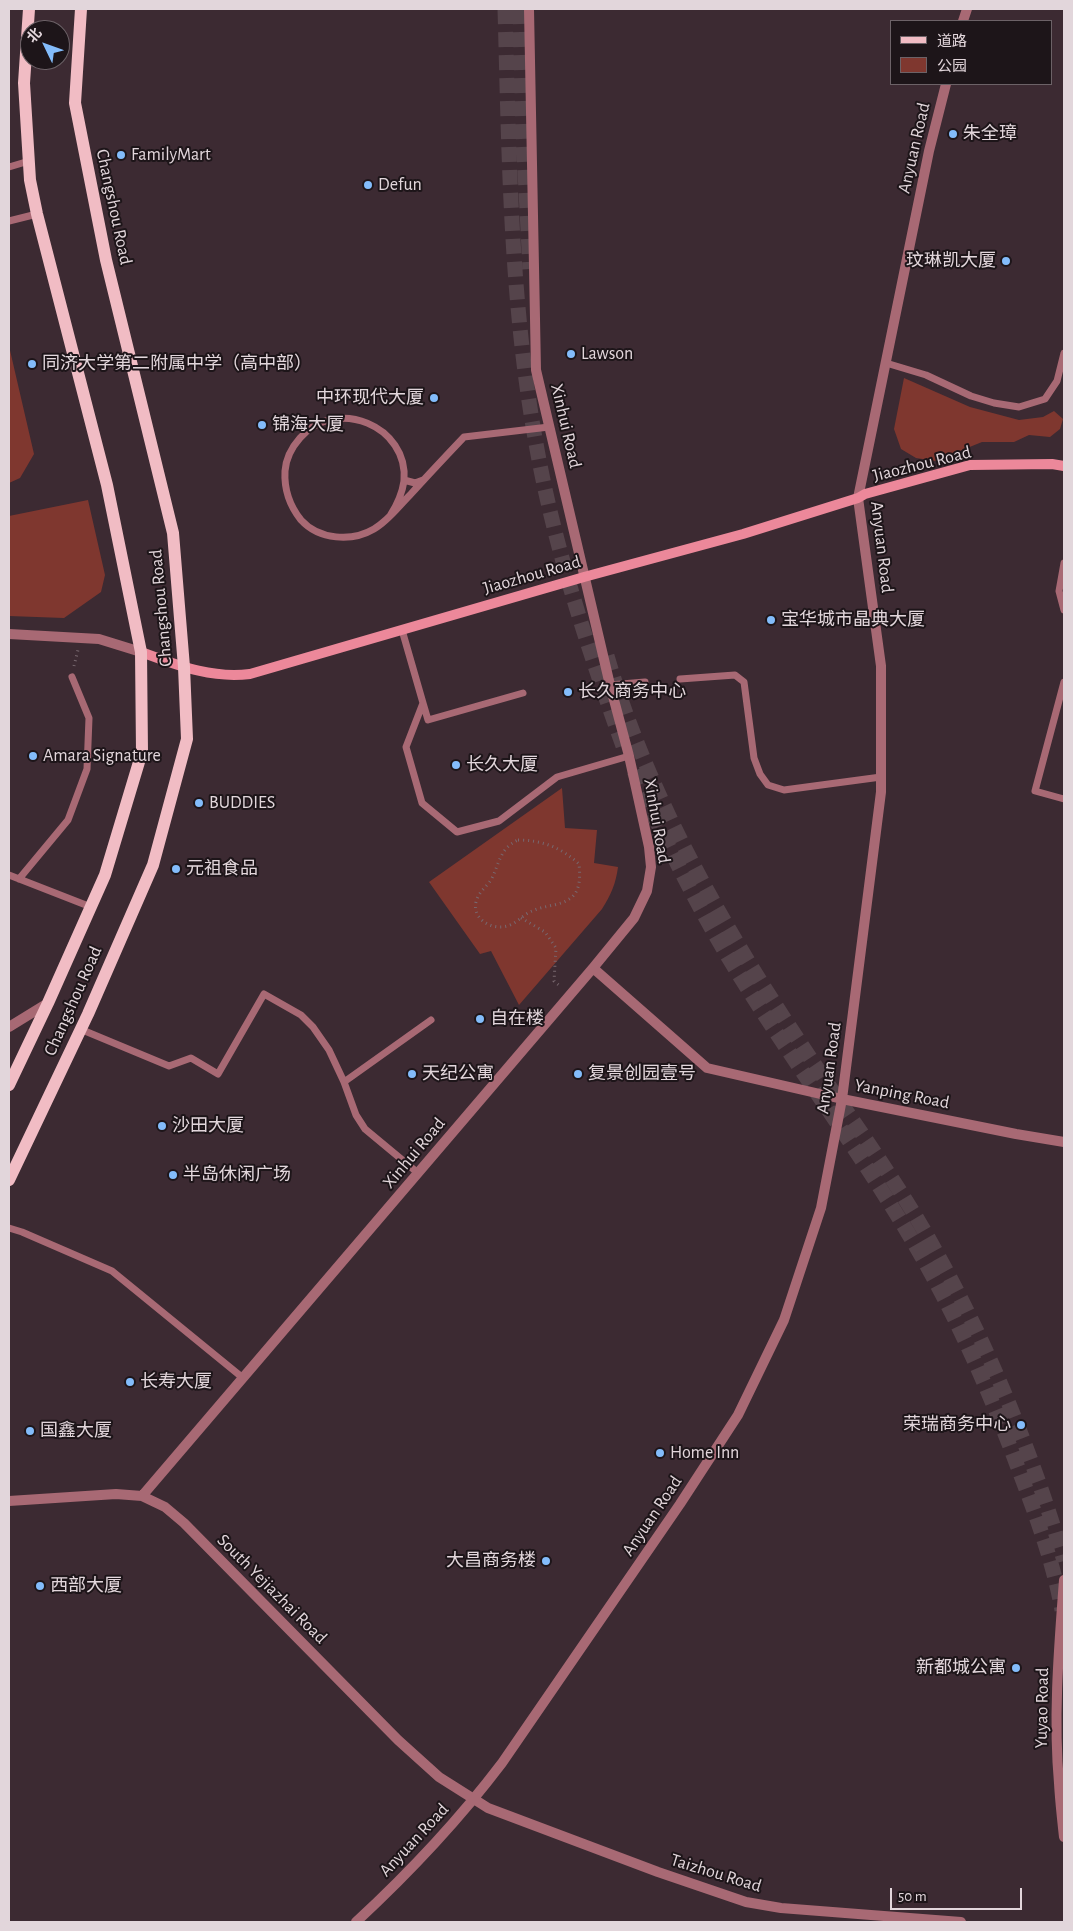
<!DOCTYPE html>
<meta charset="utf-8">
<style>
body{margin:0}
#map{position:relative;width:1073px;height:1931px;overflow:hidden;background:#3c2a32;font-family:"Alegreya Sans","Noto Sans SC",sans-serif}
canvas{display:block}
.frame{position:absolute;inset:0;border:10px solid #e2d6db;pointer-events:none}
.legend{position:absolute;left:890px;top:20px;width:162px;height:65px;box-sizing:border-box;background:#1d1519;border:1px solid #6c6267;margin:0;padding:6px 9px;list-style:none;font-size:15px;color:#e2d6db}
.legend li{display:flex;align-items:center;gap:10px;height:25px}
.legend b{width:25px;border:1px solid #6c6267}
.north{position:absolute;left:20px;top:20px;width:50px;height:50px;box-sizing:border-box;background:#1d1519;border:1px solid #6c6267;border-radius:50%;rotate:312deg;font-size:14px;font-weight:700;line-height:20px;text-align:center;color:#e2d6db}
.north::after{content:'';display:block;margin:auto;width:18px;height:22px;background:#83bcfb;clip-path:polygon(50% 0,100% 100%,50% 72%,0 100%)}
.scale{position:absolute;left:890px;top:1888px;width:132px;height:22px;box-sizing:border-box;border:2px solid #e2d6db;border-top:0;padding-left:6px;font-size:15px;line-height:18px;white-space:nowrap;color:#e2d6db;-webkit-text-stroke:4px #1d1519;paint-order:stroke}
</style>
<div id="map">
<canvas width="1073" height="1931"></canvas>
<div class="frame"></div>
<ul class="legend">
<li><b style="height:6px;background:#f1bcc4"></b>道路</li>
<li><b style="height:14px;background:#7f372f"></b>公园</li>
</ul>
<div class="north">北</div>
<div class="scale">50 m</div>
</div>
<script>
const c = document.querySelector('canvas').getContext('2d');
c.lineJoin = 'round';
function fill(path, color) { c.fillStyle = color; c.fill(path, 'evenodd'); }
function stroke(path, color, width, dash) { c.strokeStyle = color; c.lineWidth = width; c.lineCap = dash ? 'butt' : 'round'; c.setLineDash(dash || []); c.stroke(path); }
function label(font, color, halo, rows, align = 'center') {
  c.font = font + ' "Alegreya Sans","Noto Sans SC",sans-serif'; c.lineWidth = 4; c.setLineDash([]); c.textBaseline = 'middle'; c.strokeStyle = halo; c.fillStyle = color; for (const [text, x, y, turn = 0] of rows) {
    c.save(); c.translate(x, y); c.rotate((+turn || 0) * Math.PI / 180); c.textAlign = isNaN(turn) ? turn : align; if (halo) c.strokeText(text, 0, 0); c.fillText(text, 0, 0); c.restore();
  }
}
const green = new Path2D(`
 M9 346 34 454 20 478 9 483Z
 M904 378 970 407 1019 420 1043 417 1054 411 1063 419 1060 429 1050 437 1029 435 1014 442H982L935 461 916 458 901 449 894 429Z
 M88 500 105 575 101 592 64 618 9 616V516Z
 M562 788 565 828 597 830 594 863 618 867C616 883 611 895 602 909L519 1005 491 951 480 954 429 882Z`);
const highwayTunnel = new Path2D(`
 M505 9C509 152 510 296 535 438 553 543 587 646 623 746
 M520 9 523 133 530 269
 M607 656C648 795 721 924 801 1044 841 1105 885 1164 922 1227 983 1332 1030 1445 1064 1561
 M634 771C664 840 697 906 736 970 791 1059 854 1143 908 1233 952 1306 987 1385 1017 1465 1035 1512 1053 1561 1062 1610`);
const path = new Path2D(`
 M74 666 78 650
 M518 840C542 840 562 848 579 864 580 874 581 889 572 897 562 906 545 905 532 911 524 914 518 922 510 925 494 932 472 920 476 902 478 893 486 887 491 880 500 863 499 849 518 840Z
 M521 918 545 932 556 948 554 981 561 987`);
const lane = new Path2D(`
 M9 167 29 161
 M9 221 37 214
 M886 363 926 375 971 396 994 403 1019 407 1045 399 1057 381 1064 353
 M404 480 415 483 423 480
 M390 516C397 505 402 495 404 481 409 426 336 396 300 438 292 447 286 458 285 471 284 490 289 505 301 520 319 540 352 542 374 529 388 521 399 506 410 495 428 475 446 456 464 437L549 427
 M1064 563 1059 591 1064 610
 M402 630 423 703 406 747 422 803 457 832 499 821 557 777 629 756
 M680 679 735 675 744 682 754 758 760 774 768 785 784 790 881 777
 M1064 682 1035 791 1064 799
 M610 685 645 682
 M423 703 428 720 523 693
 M9 875 91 907
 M19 879 68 820 87 769 89 718 72 677
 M80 1029 169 1066 191 1058 218 1074 264 994 301 1015 313 1027 329 1050 344 1082 356 1115 365 1129 418 1173
 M344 1082 431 1020
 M9 1228 22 1232 112 1271 243 1378`);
const street = new Path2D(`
 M963 21 967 9
 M9 634 99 639 141 652
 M593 968 707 1068 842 1099 1016 1134 1064 1142
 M9 1027 48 1003
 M142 1496 593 968 634 918 647 891 651 867 649 847 629 756 610 685 536 370 529 9
 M9 1501 116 1494 142 1496 165 1507 184 1523 398 1740 439 1777 488 1808 658 1872 746 1902 781 1908 961 1922
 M1064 1580C1059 1647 1053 1716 1059 1783 1060 1801 1062 1819 1064 1837
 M356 1922C409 1873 458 1821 502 1763L680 1504 738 1415 784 1320 821 1208 842 1099 881 792V666L858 498 929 151 946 84`);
const secondary = new Path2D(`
 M141 652C177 665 211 679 250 674L584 577 743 534 858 498 865 494 970 465 1052 464 1064 466`);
const primary = new Path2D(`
 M9 1085 48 1003 105 875 142 752 141 652 107 485 37 214 30 180 24 83 29 9
 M9 1180 88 1014 153 865 187 739 184 667 173 533 106 260 75 103 81 9`);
const markers = [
 [953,134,5,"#83bcfb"],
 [121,155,5,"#83bcfb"],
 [368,185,5,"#83bcfb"],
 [1006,261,5,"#83bcfb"],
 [571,354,5,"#83bcfb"],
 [32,364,5,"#83bcfb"],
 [434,398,5,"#83bcfb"],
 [262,425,5,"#83bcfb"],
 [771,620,5,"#83bcfb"],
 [568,692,5,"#83bcfb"],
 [33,756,5,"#83bcfb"],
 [456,765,5,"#83bcfb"],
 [199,803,5,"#83bcfb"],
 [176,869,5,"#83bcfb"],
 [480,1019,5,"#83bcfb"],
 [412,1074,5,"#83bcfb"],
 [578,1074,5,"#83bcfb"],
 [162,1126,5,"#83bcfb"],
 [173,1175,5,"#83bcfb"],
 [130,1382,5,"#83bcfb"],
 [1021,1425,5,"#83bcfb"],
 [30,1431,5,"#83bcfb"],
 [660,1453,5,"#83bcfb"],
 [546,1561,5,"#83bcfb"],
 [40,1586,5,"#83bcfb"],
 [1016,1668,5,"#83bcfb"]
];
const poiNames = [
 ["朱全璋",963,134],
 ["FamilyMart",131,155],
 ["Defun",378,185],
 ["玟琳凯大厦",996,261,"right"],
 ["Lawson",581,354],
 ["同济大学第二附属中学（高中部）",42,364],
 ["中环现代大厦",424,398,"right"],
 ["锦海大厦",272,425],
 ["宝华城市晶典大厦",781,620],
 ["长久商务中心",578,692],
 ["Amara Signature",43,756],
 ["长久大厦",466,765],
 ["BUDDIES",209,803],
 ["元祖食品",186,869],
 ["自在楼",490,1019],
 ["天纪公寓",422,1074],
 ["复景创园壹号",588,1074],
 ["沙田大厦",172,1126],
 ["半岛休闲广场",183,1175],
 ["长寿大厦",140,1382],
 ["荣瑞商务中心",1011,1425,"right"],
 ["国鑫大厦",40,1431],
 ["Home Inn",670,1453],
 ["大昌商务楼",536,1561,"right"],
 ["西部大厦",50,1586],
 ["新都城公寓",1006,1668,"right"]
];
const streetNames = [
 ["Anyuan Road",914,148,-77],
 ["Changshou Road",114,207,78],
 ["Xinhui Road",566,426,77],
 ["Jiaozhou Road",922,464,-14],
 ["Anyuan Road",882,547,83],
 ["Jiaozhou Road",532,575,-16],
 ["Changshou Road",161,608,-95],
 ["Xinhui Road",657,821,80],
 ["Changshou Road",73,1001,-66],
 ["Anyuan Road",829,1068,-82],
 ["Yanping Road",902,1094,11],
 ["Xinhui Road",414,1153,-50],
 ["Anyuan Road",652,1516,-56],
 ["South Yejiazhai Road",272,1589,45],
 ["Yuyao Road",1042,1708,-89],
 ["Anyuan Road",414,1840,-47],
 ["Taizhou Road",716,1873,17]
];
fill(green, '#7f372f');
stroke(highwayTunnel, '#55444b', 15, [15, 8]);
stroke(path, '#78686f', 3, [1, 4]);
stroke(lane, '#a86974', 7);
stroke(street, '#a86974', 10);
stroke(secondary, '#ec889a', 10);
stroke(primary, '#f1bcc4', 12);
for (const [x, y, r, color] of markers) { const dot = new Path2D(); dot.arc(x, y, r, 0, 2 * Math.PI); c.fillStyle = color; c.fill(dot); stroke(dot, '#1d1519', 2); }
label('18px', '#e2d6db', '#1d1519', poiNames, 'left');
label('18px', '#e2d6db', '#1d1519', streetNames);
</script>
